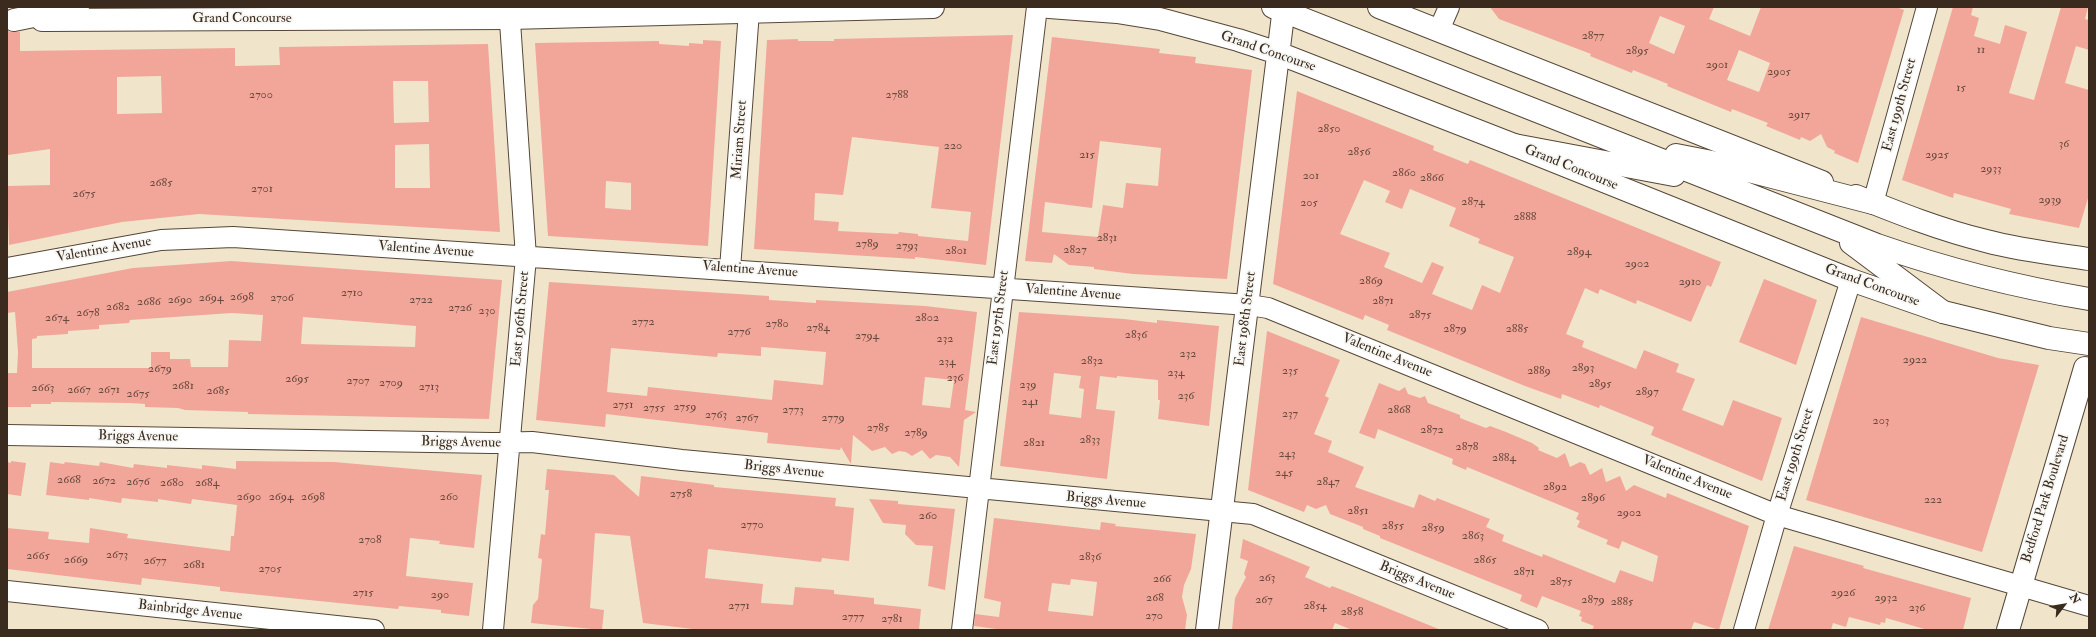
<!DOCTYPE html>
<style>
body{margin:0}
#map{position:relative;width:2096px;height:637px;overflow:hidden;background:#f0e5cb;font-family:"IM FELL Double Pica",serif}
canvas{display:block}
.frame{position:absolute;inset:0;border:8px solid #3b2a1e;pointer-events:none}
.north{position:absolute;left:2044px;top:585px;width:40px;height:40px;-webkit-text-stroke:3px #f6f6f2;paint-order:stroke;rotate:59deg;font-size:11px;font-weight:700;line-height:16px;text-align:center;color:#3b2a1e}
.north::after{content:'';display:block;margin:auto;width:14px;height:18px;background:#3b2a1e;clip-path:polygon(50% 0,100% 100%,50% 72%,0 100%)}
</style>
<div id="map">
<canvas width="2096" height="637"></canvas>
<div class="frame"></div>
<div class="north">N</div>
</div>
<script>
const c = document.querySelector('canvas').getContext('2d');
c.lineJoin = 'round';
function fill(path, color) { c.fillStyle = color; c.fill(path, 'evenodd'); }
function stroke(path, color, width, dash) { c.strokeStyle = color; c.lineWidth = width; c.lineCap = dash ? 'butt' : 'round'; c.setLineDash(dash || []); c.stroke(path); }
function label(font, color, halo, rows, align = 'center') {
  c.font = font + ' "IM FELL Double Pica",serif'; c.lineWidth = 3.5; c.setLineDash([]); c.textBaseline = 'middle'; c.strokeStyle = halo; c.fillStyle = color; for (const [text, x, y, turn = 0] of rows) {
    c.save(); c.translate(x, y); c.rotate((+turn || 0) * Math.PI / 180); c.textAlign = isNaN(turn) ? turn : align; if (halo) c.strokeText(text, 0, 0); c.fillText(text, 0, 0); c.restore();
  }
}
const building = new Path2D(`
 M1490 7H1714L1709 19 1750 36 1761 7H1896L1904 10 1858 163 1834 153 1835 151 1827 147 1821 134 1810 141 1801 137 1800 140 1766 126 1768 123 1732 109 1731 112 1667 86 1668 84 1633 70 1632 73 1590 56 1591 54 1499 19ZM1660 16 1685 26 1674 54 1649 43ZM1739 50 1770 63 1759 92 1727 80Z
 M1953 7H1973L1971 15 1979 18 1974 36 2000 44 2005 25 2027 32 2009 93 2034 100 2061 7H2088L2085 19 2089 20V50L2076 46 2065 83 2089 90V195L2079 228 2009 214 2011 209 1954 193 1953 198 1902 180Z
 M7 30 10 32H20V51L235 48V66L280 65 279 47 488 44 500 232 199 214 122 222 9 245 7 186 50 185V149L8 155ZM161 76 162 113 117 114V77ZM393 81H428L429 122 394 123ZM429 144 430 188H395V145Z
 M1013 35 986 265 915 257V259L754 249 767 40 798 39V41H834V39ZM852 137 939 147 931 208 971 212 968 241 918 236V234L899 232 898 234 838 231 839 222 814 220 815 193 843 195Z
 M1052 37 1160 49 1159 53 1196 57 1195 63 1252 70 1227 279 1133 274 1094 269V267L1069 265 1054 254 1052 263 1025 261ZM1100 141 1161 148 1158 186 1126 183 1123 208 1103 205 1098 237 1042 232 1045 202 1092 208Z
 M703 40 721 41 708 246 548 236 535 43 659 41V44L689 46V43L703 44ZM606 181 631 183V210L605 208Z
 M1297 91 1434 146 1433 150 1468 164 1470 160 1721 262 1711 287 1707 285 1691 322 1637 300 1636 304 1600 289 1598 294 1585 288 1566 334 1584 341 1582 347 1636 369 1644 350 1679 364 1676 372 1695 379 1682 410 1723 426 1733 400 1782 418 1762 481 1651 435 1654 427 1600 405 1599 408 1562 394 1561 399 1525 386 1387 330 1389 325 1365 315 1363 320 1273 284ZM1364 180 1390 191 1385 202 1402 209 1410 189 1456 208 1449 226 1480 239 1478 243 1514 257 1500 293 1482 285 1472 310 1432 294 1444 267 1432 262 1422 283 1384 267 1390 253 1340 234Z
 M231 261 502 280 489 419 248 414V412L185 410 178 408 145 407V404L130 403 51 402V404H31V407H7V373H17L18 352 15 312 7 313V292L133 268ZM232 313 263 315 261 341 229 340 228 367H191L190 359H170V352H151V368H32V339L37 338V336L68 334V331L99 329V325L129 323 130 320ZM303 317 416 326 415 347 301 344Z
 M1764 279 1817 300 1796 365 1739 342Z
 M549 282 769 296V300L786 301 816 303V300L925 306 977 312 965 410 976 412 964 420 959 467 950 457 936 455 930 459 922 450 912 456 906 452 899 451 892 454 885 447 872 451 853 435 851 464 841 447 840 450 767 443 768 433 606 414 605 427 536 420ZM761 347 826 352 823 385 774 380 772 400 648 387 647 396 607 392 611 348 717 357 718 353 761 356ZM925 377 954 380 950 408 922 405Z
 M1019 312 1124 319 1157 323V320L1219 326 1209 426 1158 419 1160 400H1158V380L1117 376V378L1100 376 1096 409 1115 411 1107 479 1000 466ZM1054 373 1081 376 1079 388 1084 389 1081 418 1049 414Z
 M1861 317 1998 358 2039 365 1982 552 1806 500Z
 M1267 331 1340 360 1325 396 1329 398 1314 434 1332 441 1328 452 1364 467 1355 487 1414 508 1419 494 1435 501 1437 498 1490 519 1486 527 1504 535 1502 541 1542 557 1543 554 1615 583 1620 570 1653 582 1658 556 1622 541 1619 549 1606 544 1608 540 1577 527 1580 521 1576 519 1579 513 1467 467 1466 470 1452 464 1453 459 1378 429 1375 439 1359 433 1379 383 1399 391 1405 387 1408 394 1420 398 1425 396 1428 403 1460 415V418L1486 428 1490 426 1506 432 1532 443 1539 448 1538 450 1557 458 1565 453 1570 467 1580 462 1585 464 1590 475 1602 468 1606 482 1620 476 1626 491 1634 485 1666 498 1667 493 1749 526 1719 630 1694 622 1691 630H1592L1594 626 1581 621 1582 617 1579 616 1581 611 1542 596 1537 608 1520 601 1522 595 1380 538V536L1363 529V527L1330 514 1326 505 1316 509 1307 505 1304 512 1248 490Z
 M11 461 26 463 21 496 7 494V462L11 463Z
 M236 461 334 462 482 475 474 548 439 544 440 541 410 538 406 576 473 583 469 616 441 613V610L399 606 398 609 220 591V587L142 578 141 585 7 569V528L49 532 48 539 89 543 90 528 128 534 127 538 230 551 231 536H234L237 505 192 499 191 504 158 499V502L122 498 121 503 89 498V500L46 495 50 462 64 464 65 462 99 466 100 462 133 468 134 464 167 468V465L202 469V465L236 469Z
 M547 469 614 475 639 497 641 476 714 485V487L836 498 835 506 854 508 849 561 822 558 821 562 708 549 705 578 763 584 761 603 793 605 795 587 834 590V594L874 598V604L921 609 919 630H701L643 623 630 536 595 533 590 608 604 610 602 630 531 623 533 605 538 599 542 559 538 558 541 534 545 535 549 490H545Z
 M869 499 898 501V504L955 509 945 590 928 586 933 546 916 545 905 534 906 525 883 523Z
 M994 518 1100 530 1101 522 1116 524 1115 526 1196 534 1191 569 1184 585 1182 597 1187 615 1185 630H1004L974 626 975 614 999 617 1001 602 984 598ZM1071 579 1097 582 1093 616 1048 611 1052 583 1070 585Z
 M1243 539 1310 567 1305 577 1330 588 1332 586 1350 593 1441 630H1352L1335 623 1332 630H1232L1235 598 1246 577 1244 574 1248 561 1240 558Z
 M1794 546 1864 566 1863 568 1971 598 1963 630H1928L1886 618 1885 623 1881 622 1880 625 1849 617 1846 627 1833 623 1831 630H1768Z`);
const street = new Path2D(`
 M1439 30 1449 7
 M1873 203 1927 7
 M7 268 161 240 233 237 1249 305 1268 308 1777 515 2089 606
 M730 269 749 11
 M7 435 491 443 532 442 682 460 1253 514 1538 630
 M7 591 374 630
 M493 630 526 257 509 7
 M962 630 1037 7
 M1744 630 1777 515 1851 280`);
const secondary = new Path2D(`
 M1049 7 1117 12 1160 19 1238 40 1278 53 1514 145 1851 280 1943 312 2049 338 2089 344
 M1379 7 1822 182
 M42 20 510 18 933 7
 M1856 196C1898 213 1941 230 1986 241 2020 250 2055 254 2089 259
 M1207 630 1284 7
 M2008 630 2085 368`);
const primary = new Path2D(`
 M1273 7 1877 245C1946 269 2017 287 2089 299
 M14 20 78 7
 M1514 145 1674 175
 M1676 155 1722 164 1873 203
 M1851 243 1943 312`);
const numberNames = [
 ["2877",1593,36],
 ["11",1981,50],
 ["2895",1637,51],
 ["2901",1717,65],
 ["2905",1779,72],
 ["15",1961,88],
 ["2700",261,95],
 ["2788",897,95],
 ["2917",1799,115],
 ["2850",1329,129],
 ["36",2064,144],
 ["220",953,146],
 ["2856",1359,152],
 ["215",1087,155],
 ["2925",1937,155],
 ["2933",1991,169],
 ["2860",1404,173],
 ["201",1311,176],
 ["2866",1432,178],
 ["2685",161,183],
 ["2701",262,189],
 ["2675",84,194],
 ["2939",2050,200],
 ["2874",1473,202],
 ["205",1309,203],
 ["2888",1525,217],
 ["2831",1107,238],
 ["2789",867,244],
 ["2793",907,246],
 ["2827",1075,250],
 ["2801",956,251],
 ["2894",1579,252],
 ["2902",1637,264],
 ["2869",1371,281],
 ["2910",1690,282],
 ["2710",352,293],
 ["2698",242,297],
 ["2694",211,298],
 ["2706",282,298],
 ["2690",180,300],
 ["2722",421,300],
 ["2871",1383,301],
 ["2686",149,302],
 ["2682",118,307],
 ["2726",460,308],
 ["230",487,311],
 ["2678",88,313],
 ["2875",1420,315],
 ["2674",57,318],
 ["2802",927,318],
 ["2772",643,322],
 ["2780",777,324],
 ["2784",818,328],
 ["2879",1455,329],
 ["2885",1517,329],
 ["2776",739,332],
 ["2836",1136,335],
 ["2794",867,336],
 ["232",945,339],
 ["232",1188,354],
 ["2922",1915,360],
 ["2832",1092,361],
 ["234",947,362],
 ["2893",1583,368],
 ["2679",160,369],
 ["235",1290,371],
 ["2889",1539,371],
 ["234",1176,373],
 ["236",955,378],
 ["2695",297,379],
 ["2707",358,381],
 ["2709",391,383],
 ["2895",1600,384],
 ["239",1028,385],
 ["2681",183,386],
 ["2713",429,387],
 ["2663",43,388],
 ["2667",79,390],
 ["2671",109,390],
 ["2685",218,391],
 ["2897",1647,392],
 ["2675",138,394],
 ["236",1186,396],
 ["241",1030,402],
 ["2751",623,405],
 ["2759",685,407],
 ["2755",654,408],
 ["2773",793,410],
 ["2868",1399,410],
 ["237",1290,414],
 ["2763",716,415],
 ["2767",747,418],
 ["2779",833,418],
 ["203",1881,421],
 ["2785",878,428],
 ["2872",1432,430],
 ["2789",916,433],
 ["2833",1090,440],
 ["2821",1034,443],
 ["2878",1467,447],
 ["243",1287,454],
 ["2884",1504,458],
 ["245",1284,473],
 ["2668",69,480],
 ["2672",104,481],
 ["2676",138,482],
 ["2847",1328,482],
 ["2680",172,483],
 ["2684",207,483],
 ["2892",1555,487],
 ["2758",681,494],
 ["2690",249,497],
 ["2694",281,497],
 ["2698",313,497],
 ["260",449,497],
 ["2896",1593,498],
 ["222",1933,500],
 ["2851",1358,511],
 ["2902",1629,513],
 ["260",928,516],
 ["2770",752,525],
 ["2855",1393,526],
 ["2859",1433,528],
 ["2863",1473,536],
 ["2708",370,540],
 ["2673",117,555],
 ["2665",38,556],
 ["2836",1090,557],
 ["2669",76,560],
 ["2865",1485,560],
 ["2677",155,561],
 ["2681",194,565],
 ["2705",270,569],
 ["2871",1524,572],
 ["263",1267,578],
 ["266",1162,579],
 ["2875",1561,582],
 ["2715",363,593],
 ["2926",1843,593],
 ["290",440,595],
 ["268",1155,598],
 ["2932",1886,598],
 ["267",1264,600],
 ["2879",1593,600],
 ["2885",1622,602],
 ["2771",739,606],
 ["2854",1315,606],
 ["236",1917,608],
 ["2858",1352,612],
 ["270",1154,616],
 ["2777",853,617],
 ["2781",892,619]
];
const streetNames = [
 ["Grand Concourse",242,19],
 ["Grand Concourse",1268,52,19],
 ["East 199th Street",1900,105,-75],
 ["Miriam Street",740,140,-86],
 ["Grand Concourse",1571,168,22],
 ["Valentine Avenue",104,250,-10],
 ["Valentine Avenue",426,250,4],
 ["Valentine Avenue",750,270,4],
 ["Grand Concourse",1872,286,20],
 ["Valentine Avenue",1073,293,4],
 ["East 197th Street",999,318,-83],
 ["East 196th Street",521,319,-85],
 ["East 198th Street",1246,319,-83],
 ["Valentine Avenue",1387,356,22],
 ["Briggs Avenue",138,437,1],
 ["Briggs Avenue",461,443,1],
 ["East 199th Street",1796,455,-73],
 ["Briggs Avenue",784,470,6],
 ["Valentine Avenue",1687,478,22],
 ["Bedford Park Boulevard",2046,499,-73],
 ["Briggs Avenue",1106,501,5],
 ["Briggs Avenue",1417,581,22],
 ["Bainbridge Avenue",190,611,6]
];
fill(building, '#f2a699');
stroke(street, '#564638', 22);
stroke(secondary, '#564638', 24);
stroke(primary, '#564638', 24);
stroke(street, '#fff', 20);
stroke(secondary, '#fff', 22);
stroke(primary, '#fff', 22);
label('12px', '#69493d', null, numberNames);
label('14px', '#3b2a1e', '#f6f6f2', streetNames);
</script>
